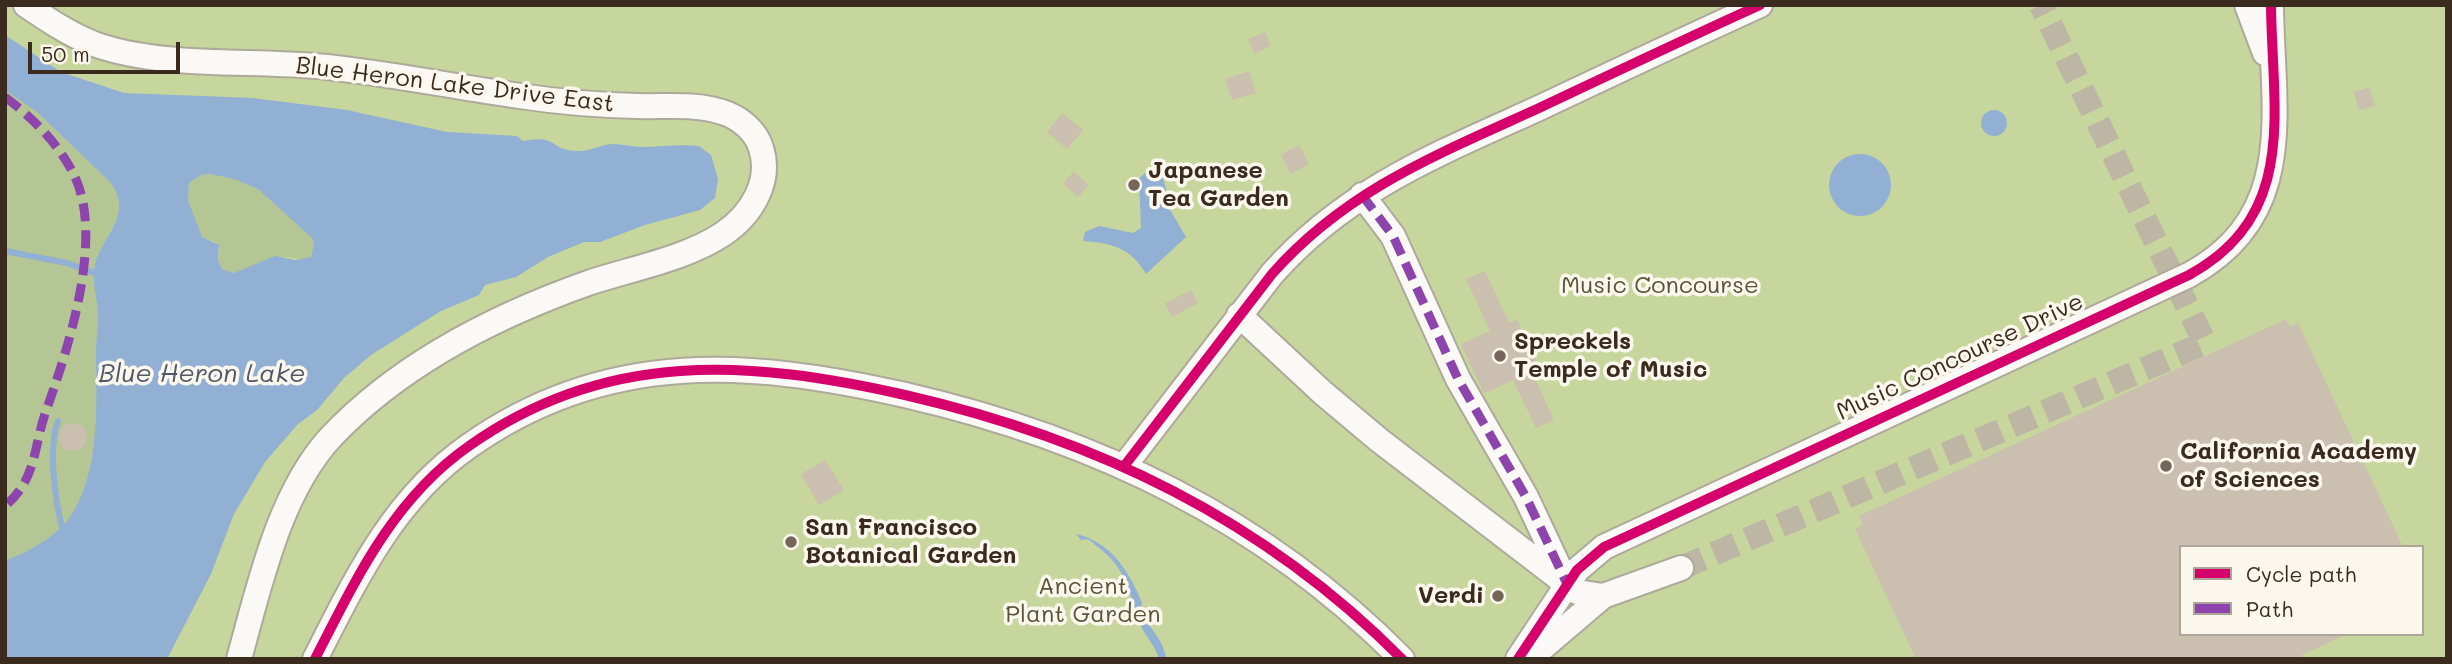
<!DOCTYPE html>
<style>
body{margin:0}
#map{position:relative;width:2452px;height:664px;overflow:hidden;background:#ded9c6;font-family:Mali,sans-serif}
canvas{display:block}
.frame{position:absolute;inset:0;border:7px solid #3b2a1e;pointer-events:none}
.legend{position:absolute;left:2179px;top:545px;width:245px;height:91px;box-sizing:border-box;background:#fbf7ec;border:2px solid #aea59a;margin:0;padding:9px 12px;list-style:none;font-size:21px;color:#3b2a1e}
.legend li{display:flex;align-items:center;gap:14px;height:35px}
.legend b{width:35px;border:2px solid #aea59a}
.scale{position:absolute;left:28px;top:42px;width:152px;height:32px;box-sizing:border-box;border:4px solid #3b2a1e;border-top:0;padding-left:9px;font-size:21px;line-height:24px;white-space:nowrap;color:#3b2a1e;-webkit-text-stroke:5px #fbf7ec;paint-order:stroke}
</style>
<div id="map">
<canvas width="2452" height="664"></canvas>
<div class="frame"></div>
<ul class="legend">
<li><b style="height:9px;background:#d6006c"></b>Cycle path</li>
<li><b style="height:9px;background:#8e44ad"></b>Path</li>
</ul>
<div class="scale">50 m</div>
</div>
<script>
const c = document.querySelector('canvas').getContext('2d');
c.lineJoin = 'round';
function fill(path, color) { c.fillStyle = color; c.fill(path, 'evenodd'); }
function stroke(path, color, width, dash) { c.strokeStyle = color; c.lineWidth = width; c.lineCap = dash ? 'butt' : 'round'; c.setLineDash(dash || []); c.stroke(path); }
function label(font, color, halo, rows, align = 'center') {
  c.font = font + ' Mali,sans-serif'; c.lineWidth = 7; c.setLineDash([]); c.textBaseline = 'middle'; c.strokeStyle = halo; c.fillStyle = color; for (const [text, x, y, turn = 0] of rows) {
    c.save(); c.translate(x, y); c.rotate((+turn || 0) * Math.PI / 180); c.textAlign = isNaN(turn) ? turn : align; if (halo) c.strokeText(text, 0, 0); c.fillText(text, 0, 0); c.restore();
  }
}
const green = new Path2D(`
 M5 5H2447V659H5ZM2181 547H2422V634H2181Z`);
const forest = new Path2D(`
 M5 90 37 112 111 183C135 220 97 238 94 271 93 286 97 299 98 313 99 326 96 338 96 350 96 403 101 471 70 517 56 537 28 553 5 561Z
 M209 174 234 179 258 189 312 238 314 244 311 257C299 262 294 256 283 257 263 258 251 269 234 273L222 269 218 260 220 249 215 242 202 237 188 200 189 183 201 175Z`);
const water = new Path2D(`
 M5 35 61 72 124 93 253 98 347 110 447 132 517 136 523 141C558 134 549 150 577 151 590 152 601 144 614 144 623 144 632 147 641 147 661 147 679 144 699 146L711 155 718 179 715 198 700 210 645 225 600 242H584L548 257 516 277 485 285 479 295 441 311 371 355 344 378 317 410 298 424 265 462 234 514 211 574 167 659H5V561C28 552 56 537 70 517 101 471 96 403 96 350 96 338 99 326 98 313 97 299 93 286 94 271 97 238 135 220 111 183L37 112 5 90ZM209 174 234 179 258 189 312 238 314 244 311 257 295 260 275 256 234 273 222 269 218 260 219 245 202 237 188 200 189 183 201 175Z
 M1981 123a13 13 0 1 1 26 0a13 13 0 1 1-26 0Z
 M1829 185a31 31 0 1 1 62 0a31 31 0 1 1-62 0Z
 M1158 159 1166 189 1165 201 1186 237 1146 274C1131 248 1112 243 1083 241L1085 232 1099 226 1133 233 1141 228 1139 179Z
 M1076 534C1110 542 1127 568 1141 600 1143 605 1141 612 1143 616 1151 629 1165 643 1166 659H1159C1155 644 1145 637 1139 622 1129 592 1126 568 1099 548 1092 543 1090 537 1081 540Z`);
const stream = new Path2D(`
 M5 251 67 263 94 273
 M58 421C48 446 55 501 62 527`);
const building = new Path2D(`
 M1265 32 1271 46 1254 54 1248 39Z
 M1249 71 1256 93 1232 100 1225 79Z
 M2369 87 2375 106 2359 110 2354 92Z
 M1062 113 1083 130 1067 149 1047 132Z
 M1299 145 1309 164 1291 174 1281 155Z
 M1073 172 1089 185 1078 197 1063 184Z
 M1485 271 1509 323 1517 320 1539 368 1532 372 1554 420 1536 428 1513 380 1484 394 1461 344 1490 331 1466 279Z
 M1191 290 1198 303 1172 317 1165 303Z
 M2286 319 2290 327 2298 323 2403 547H2181V634H2347L2294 659H1916L1855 529 1863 525 1859 516Z
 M59 437a14 14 0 1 1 28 0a14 14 0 1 1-28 0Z
 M825 460 844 490 819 505 801 474Z`);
const minorTunnel = new Path2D(`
 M1681 568 2205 343 2041 5`);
const minor = new Path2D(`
 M26 5C48 20 69 34 94 44 164 69 253 59 327 67 392 74 456 87 520 96 559 102 598 105 637 106 665 107 695 103 722 112 739 117 756 131 761 148 772 182 751 215 723 234 685 259 634 268 591 282 497 315 400 364 331 437 279 493 259 587 239 659
 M2247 5 2265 53
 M1362 195 1393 236 1458 379 1526 497 1565 580
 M1239 315 1323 393 1379 440 1577 592 1603 596 1681 568
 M1125 465 1272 274C1346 190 1438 154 1537 109 1611 74 1685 39 1760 5
 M1524 658 1536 653 1603 596
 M315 659C356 579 393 499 469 446 606 349 750 360 905 395 1096 439 1263 519 1402 659
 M1518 659 1577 570 1604 547 2189 275C2299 215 2272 111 2271 5`);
const quiet = new Path2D(`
 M5 97C33 118 60 145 75 177 104 240 68 349 46 411 33 448 37 479 5 506
 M1362 195 1393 236 1458 379 1526 497 1567 584`);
const cycleway = new Path2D(`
 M1125 465 1272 274C1346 190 1438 154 1537 109 1611 74 1685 39 1760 5
 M315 659C356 579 393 499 469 446 606 349 750 360 905 395 1096 439 1263 519 1402 659
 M1518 659 1577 570 1604 547 2189 275C2299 215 2272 111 2271 5`);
const markers = [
 [1134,185,7,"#746759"],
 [1500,356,7,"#746759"],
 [2166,466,7,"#746759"],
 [791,542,7,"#746759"],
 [1498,596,7,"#746759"]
];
const streetNames = [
 ["Blue Heron Lake Drive East",455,85,7],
 ["Music Concourse Drive",1960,357,-25]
];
const poiNames = [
 ["Japanese",1148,171],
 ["Tea Garden",1148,199],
 ["Spreckels",1514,342],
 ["Temple of Music",1514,370],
 ["California Academy",2180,452],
 ["of Sciences",2180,480],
 ["San Francisco",805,528],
 ["Botanical Garden",805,556],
 ["Verdi",1484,596,"right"]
];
const parkNames = [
 ["Music Concourse",1660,286],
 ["Ancient",1083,587],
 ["Plant Garden",1083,615]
];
const waterNames = [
 ["Blue Heron Lake",202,374]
];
fill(green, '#c7d69d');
fill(forest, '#b3c694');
fill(water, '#91b0d3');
stroke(stream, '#91b0d3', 6);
fill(building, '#cbbfb0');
stroke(minorTunnel, '#bdb6a4', 24, [24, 12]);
stroke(minor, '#aea99b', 28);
stroke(minor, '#faf9f6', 24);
stroke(quiet, '#8e44ad', 9, [18, 9]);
stroke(cycleway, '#d6006c', 10);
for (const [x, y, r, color] of markers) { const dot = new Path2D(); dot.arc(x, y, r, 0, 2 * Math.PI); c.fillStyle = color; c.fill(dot); stroke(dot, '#fbf7ec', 2.5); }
label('24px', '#3b2a1e', '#fbf7ec', streetNames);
label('bold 24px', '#3b2a1e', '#fbf7ec', poiNames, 'left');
label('24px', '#595436', '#fbf7ec', parkNames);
label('italic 26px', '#505969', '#fbf7ec', waterNames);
</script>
